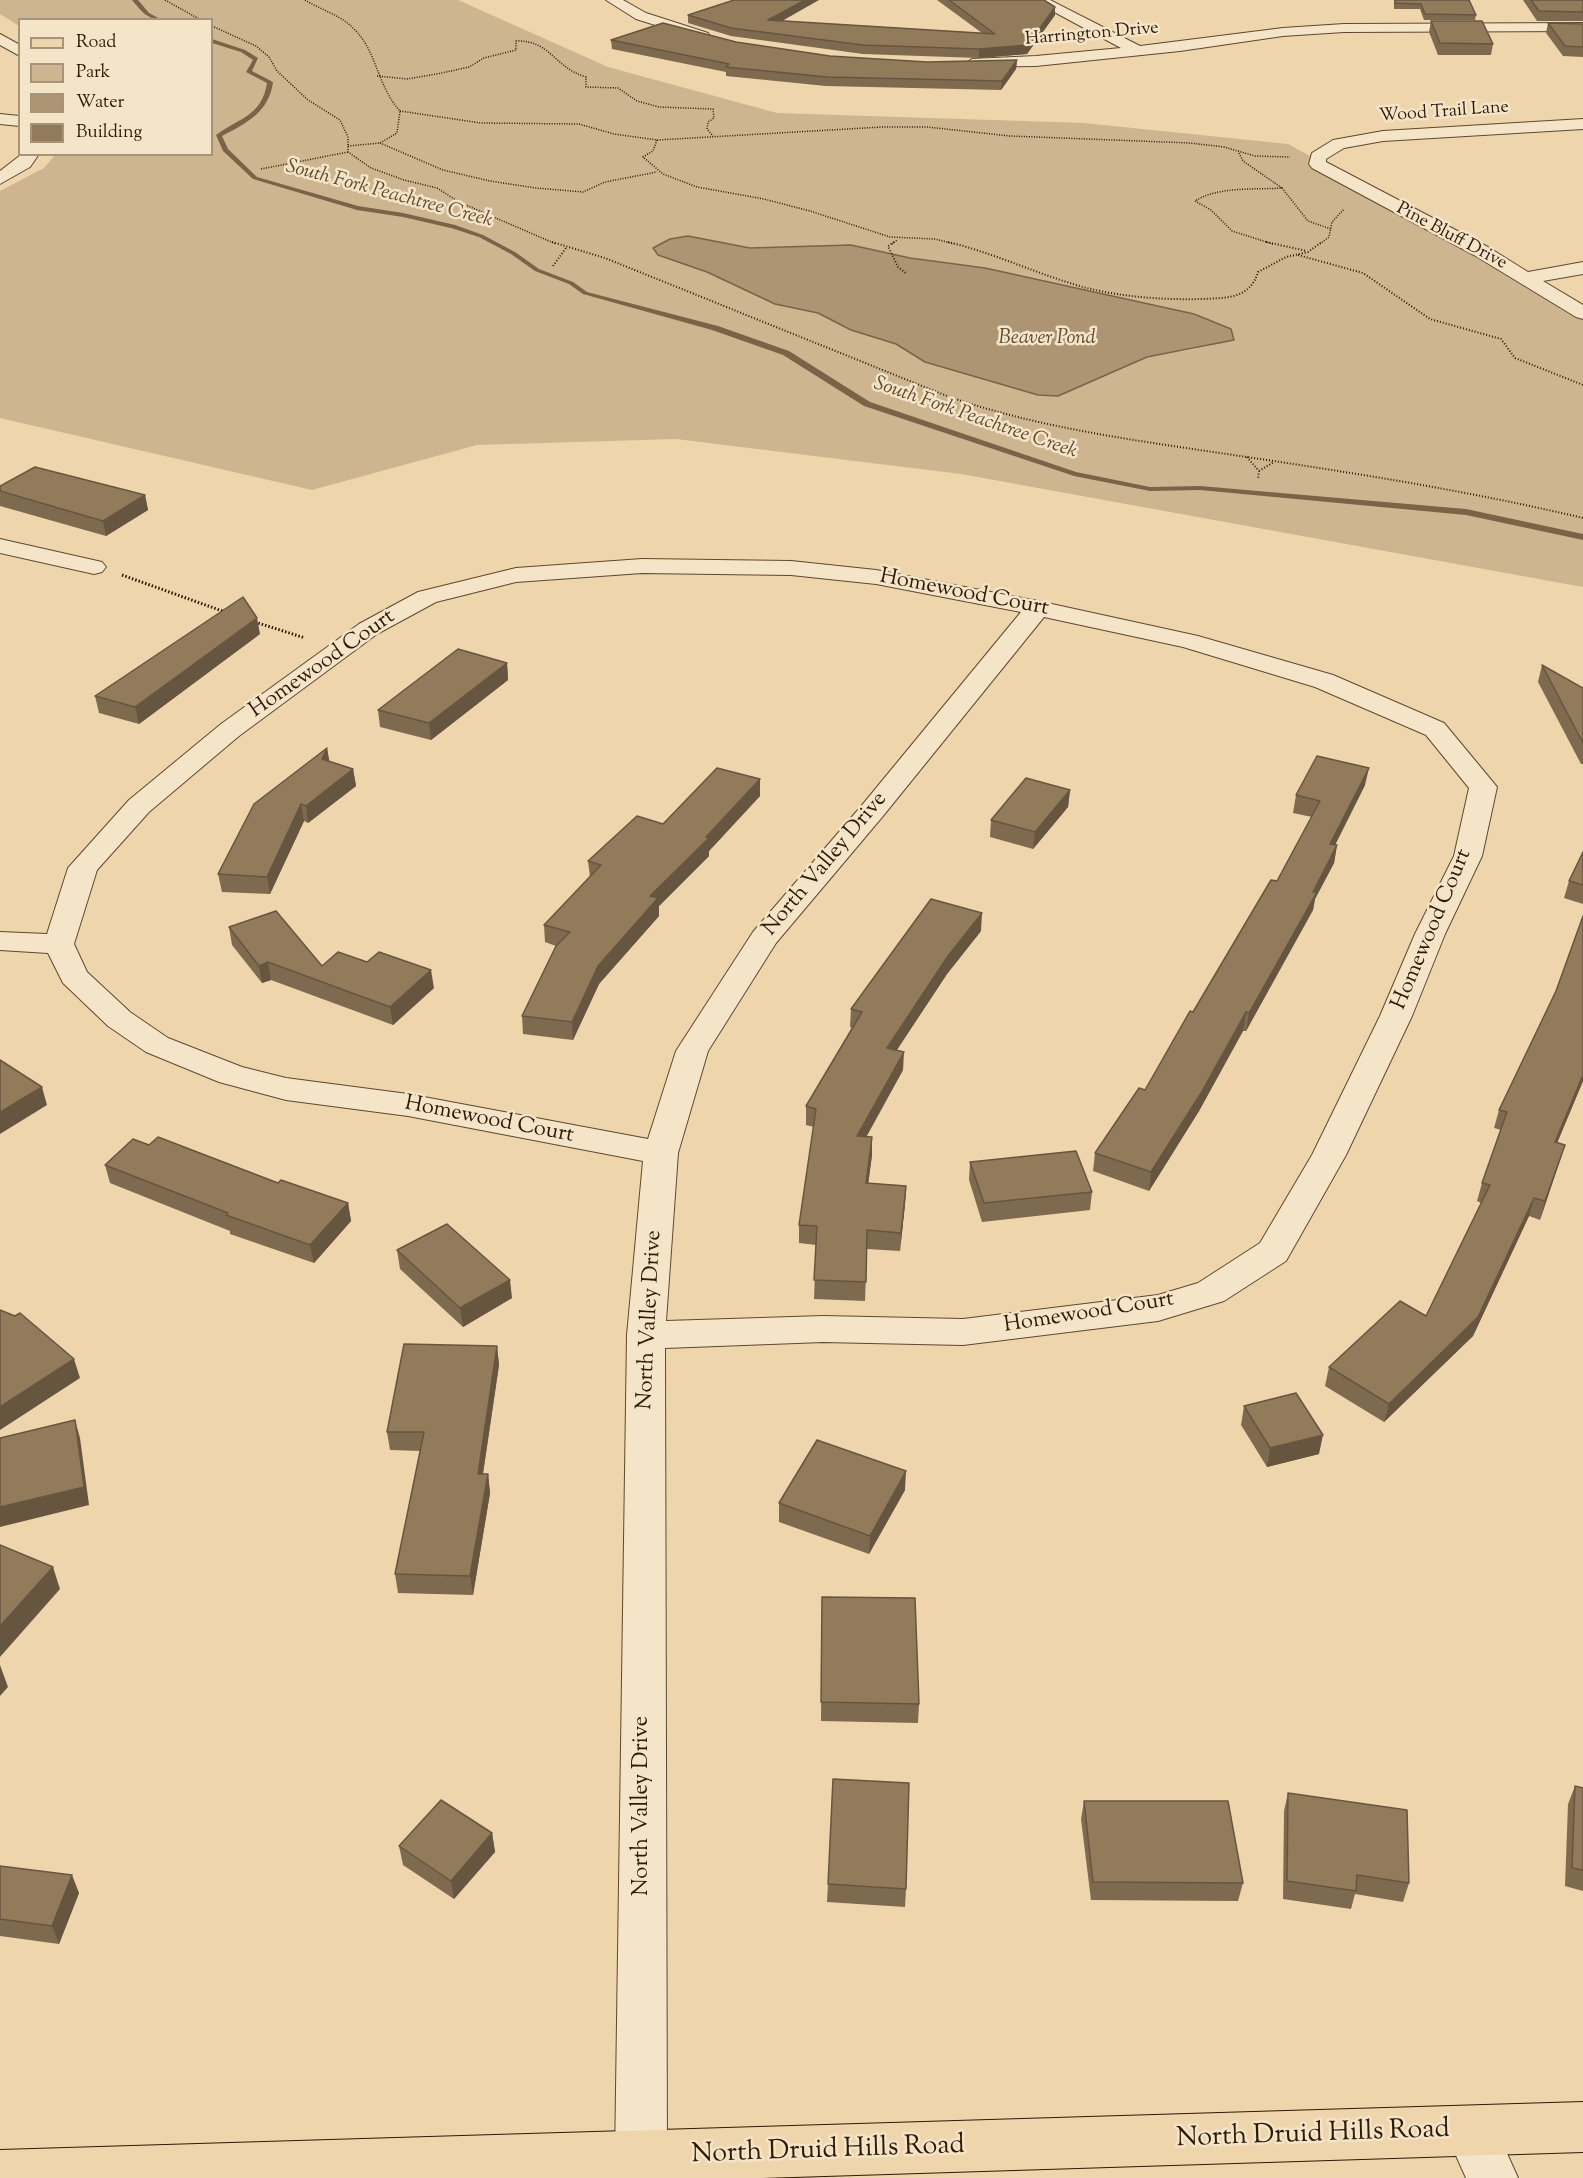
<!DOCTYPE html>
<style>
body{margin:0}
#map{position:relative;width:1583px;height:2178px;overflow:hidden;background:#eed5ab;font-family:"Sorts Mill Goudy",serif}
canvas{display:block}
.legend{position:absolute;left:18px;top:18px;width:195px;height:138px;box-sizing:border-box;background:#f4e4c8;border:2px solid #a5937a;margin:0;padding:8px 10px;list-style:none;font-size:18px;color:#2e1a05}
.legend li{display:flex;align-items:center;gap:12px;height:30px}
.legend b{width:30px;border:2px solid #a5937a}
</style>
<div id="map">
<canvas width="1583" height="2178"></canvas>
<ul class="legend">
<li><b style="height:8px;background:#eed5ab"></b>Road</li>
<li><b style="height:16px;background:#cdb58f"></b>Park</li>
<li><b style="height:16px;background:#ad9573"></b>Water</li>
<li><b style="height:16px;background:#927b5b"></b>Building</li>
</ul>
</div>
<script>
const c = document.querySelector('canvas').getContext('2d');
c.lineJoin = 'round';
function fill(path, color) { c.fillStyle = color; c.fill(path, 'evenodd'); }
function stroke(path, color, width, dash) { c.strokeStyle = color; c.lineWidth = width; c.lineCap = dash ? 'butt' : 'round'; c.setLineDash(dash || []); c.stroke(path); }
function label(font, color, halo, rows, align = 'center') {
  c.font = font + ' "Sorts Mill Goudy",serif'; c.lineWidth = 5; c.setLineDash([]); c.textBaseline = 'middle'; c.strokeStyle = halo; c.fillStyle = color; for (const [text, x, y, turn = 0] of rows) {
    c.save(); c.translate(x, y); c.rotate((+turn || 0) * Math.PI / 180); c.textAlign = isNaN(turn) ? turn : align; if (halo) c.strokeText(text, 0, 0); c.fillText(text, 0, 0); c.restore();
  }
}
const green = new Path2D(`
 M0 0H458L608 67 777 113 1084 123 1288 144 1521 272 1583 312V587L961 474 676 439 477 445 312 490 0 418V191L44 168 55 155 212 154V20H20L19 26 0 14ZM722 242 750 248 851 245 910 258 985 268 1234 339 1195 349 1147 357 1086 382 1038 395 925 362 896 344 851 330 818 313 775 304 707 272 659 255Z`);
const water = new Path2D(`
 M688 236 750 248 851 245 910 258 985 268 1194 314 1231 329 1234 340 1147 357 1058 396 1038 395 925 362 896 344 851 330 818 313 775 304 707 272 658 255 653 248 670 239Z`);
const stream = new Path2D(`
 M132 0H138L149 13 162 20C148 20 141 11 132 0Z
 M212 39 245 50 258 58 252 71 273 82C269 112 247 123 222 136L228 149 257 177 358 206 403 213 455 225 483 235 515 252 539 269 573 282 587 292 718 326 789 351 870 402 1076 472 1150 487 1200 486 1466 509 1583 534V540L1466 515 1200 490 1150 491 1074 476 864 406 783 355 712 330 583 294 569 284 535 271 511 254 479 237 451 228 403 217 357 210 253 179 223 151 216 135C239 118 262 116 267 83L246 72 253 60 241 52 212 43Z`);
const pathFar2 = new Path2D(`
 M165 0 201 20
 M305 0C321 10 341 15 354 29 377 51 377 86 400 111L397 133 380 143 348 146
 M212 26 256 46 269 57 277 71 308 100 340 120 348 137V152L371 168 404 180 437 188 459 202 556 244
 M377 76 407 79 442 73 469 67 484 58 516 50V41C551 40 553 67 586 77V87L618 88 637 101 659 107 713 109 714 118 708 122 707 129 713 136
 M400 111 481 123 579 124 614 134 657 140 882 127H927L1010 136 1190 143 1224 147 1255 156 1290 157
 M657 140 653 151 643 157 663 174 697 187 764 199 810 211 890 237 935 239 954 244
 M380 143 443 170 490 181 536 188 583 192 605 182 657 172
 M1239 153 1243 161 1282 188
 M261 169 348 152
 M892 244 897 240
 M1273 244 1232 231 1211 210 1195 201C1219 186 1254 190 1282 188L1308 221 1331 229
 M1320 244 1329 237 1332 222 1344 209`);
const pathFar1 = new Path2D(`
 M552 242 605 258 947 396C1041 429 1141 441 1240 456 1355 473 1469 491 1583 518
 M894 242 888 246 898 267 907 274
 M948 242C994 253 1037 274 1083 287 1121 297 1162 300 1202 299 1226 298 1250 299 1258 272L1286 257 1308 252 1322 242
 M1266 242 1307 251
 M1298 255 1363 273 1430 319 1501 339 1515 358 1583 385
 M553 266 566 248
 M1247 457 1259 471 1258 479
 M1259 471 1274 462`);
const path = new Path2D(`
 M122 575 225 612
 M255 622 305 638`);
const minor = new Path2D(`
 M606 0H623L646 13 708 33 710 36 703 40 636 19Z
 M1032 0H1050L1140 46 1283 28 1344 24 1583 23V31L1344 32 1283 36 1180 51 1036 66 967 67 964 64 972 59 1036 56 1121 48Z
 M0 34 20 45V56L0 45Z
 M0 114 20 116V126L0 124Z
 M1583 119V129L1383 141 1344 148 1326 159V162L1488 247 1528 272 1583 262V274L1543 281 1583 305V319L1576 317 1474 255 1312 168 1309 164 1312 153 1333 140 1383 131Z
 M22 154H39L30 167 0 184V171Z
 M0 539 102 562 106 567 102 572 94 574 0 553Z
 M642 559 791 561 876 570 1038 601 1198 636 1333 675 1444 723 1497 787 1482 856 1445 934 1412 1016 1346 1155 1286 1261 1224 1301 1158 1321 963 1345 823 1342 665 1348 667 2158 659 2176 627 2178 623 2176 615 2158 627 1335 643 1161 408 1116 286 1100 219 1082 146 1052 108 1026 63 983 48 953 0 950V932L47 934 68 868 129 800 221 724 359 624 418 592 516 568ZM642 573 791 575 876 584 1021 612 863 804 753 932 676 1051 648 1139 408 1094 286 1078 242 1067 168 1038 130 1012 87 972 74 944 97 870 149 812 239 736 377 634 436 602 516 582ZM1044 617 1183 647 1315 687 1426 735 1469 788 1454 856 1415 934 1380 1016 1312 1155 1260 1243 1198 1283 1158 1295 963 1319 823 1316 666 1321 678 1153 708 1051 776 943 883 816Z
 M1471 2106 1489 2113 1518 2178H1466L1445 2131 1453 2113Z`);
const major = new Path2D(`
 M1583 2102V2152L762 2178H0V2150Z`);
const wall = new Path2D(`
 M937 0H1044L1055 7V15L1027 54 979 58 863 54 731 36 688 23V15L982 33Z
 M1394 0H1469L1476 15 1475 20H1424L1420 9H1394Z
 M1523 0H1583V21H1537Z
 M1431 21 1493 44 1491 55H1438L1429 32Z
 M1548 23 1583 24V57L1563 56 1546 33Z
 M611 40 736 42 830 56 927 62 1017 60 1016 69 1001 90 826 86 726 76V72L612 49Z
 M0 486 145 495 148 510 106 536 0 506Z
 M260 634 139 724 99 713 95 696Z
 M507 663 508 680 431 740 380 727 378 710Z
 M1542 665 1583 688V764H1581L1538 682Z
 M327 748 329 761 353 769 356 786 308 823 304 821 270 894 222 892 218 874Z
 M760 779V796L709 851V856L659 906V916L599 984 573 1040 523 1034 522 1016 556 946 545 942 544 925 590 877 588 861 663 824Z
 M1365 785 1335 845H1337L1334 863 1315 899 1313 910 1246 1031H1243L1199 1111 1149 1191 1093 1171 1095 1153 1145 1090 1193 1012 1277 881 1312 817 1293 813 1296 795Z
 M1070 790 1068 807 1033 849 990 837 991 820Z
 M1583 852V904L1564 898 1569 881Z
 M229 927 322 966 367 962 434 988 393 1025 271 980 262 983 232 945Z
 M981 931 947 974 897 1050 903 1070 866 1136 872 1137V1155L868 1183 906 1186 905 1204 900 1251 867 1249 865 1301 814 1299 816 1245 799 1243V1225L814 1127 806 1125V1106L852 1028 850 1027 851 1009Z
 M1556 991 1583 1081 1557 1143 1565 1145 1540 1220 1529 1216 1473 1336 1384 1422 1325 1386 1329 1367 1426 1316 1481 1203 1477 1201 1482 1183 1501 1130 1494 1128 1499 1110Z
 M149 1145 348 1203 351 1221 314 1263 230 1234V1231L110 1183 105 1165Z
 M970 1162 1092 1192 1090 1210 982 1222 969 1180Z
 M397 1250 512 1298 463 1327 400 1269Z
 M497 1346 499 1365 483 1474H488L490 1493 473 1595 398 1593 395 1574 420 1451 390 1450 387 1432Z
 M1244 1406 1319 1454 1267 1467 1241 1425Z
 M905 1490 869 1554 779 1522V1503Z
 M822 1597 919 1704 918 1723 821 1721Z
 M1575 1786 1583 1788V1891L1565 1886 1568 1804Z
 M1288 1793 1409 1883 1403 1902 1355 1894 1351 1909 1283 1899 1284 1811Z
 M1084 1801 1243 1883 1238 1901 1091 1900 1081 1819Z
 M492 1833 495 1852 454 1899 403 1865 399 1846Z
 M0 1866 79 1893 59 1944 0 1936Z
 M828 1884 906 1889 905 1907 827 1902Z`);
const shadedWall = new Path2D(`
 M805 0H819L768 29V20Z
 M1055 7V15L1027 54 979 58V49Z
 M1017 60 1016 69 1001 90 1002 81Z
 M145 495 148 510 106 536 103 521Z
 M257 618 260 634 139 724 135 707Z
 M507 663 508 680 431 740 429 723Z
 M327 748 330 765 322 759Z
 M1369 768 1365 785 1327 861 1330 844Z
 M353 769 356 786 308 823 306 806Z
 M760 779V796L709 851V856L659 906V916L599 984 573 1040 572 1022 598 966 650 896Z
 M1070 790 1068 807 1033 849 1035 832Z
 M301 804 304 821 270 894 267 877Z
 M1337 845 1334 863 1315 899 1313 910 1246 1031 1249 1013Z
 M982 913 981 931 947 974 886 1066 887 1048 948 956Z
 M268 962 271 980 262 983 259 966Z
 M431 970 434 988 393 1025 390 1007Z
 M1246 1012 1243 1031 1199 1111 1149 1191 1151 1172Z
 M904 1052 903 1070 857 1154V1136Z
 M1583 1075V1081L1550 1160 1555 1142Z
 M42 1087 47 1105 0 1134V1112Z
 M872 1137V1155L866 1201V1183Z
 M1565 1145 1540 1220 1545 1201Z
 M906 1186 905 1204 900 1251 901 1233Z
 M1534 1198 1529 1216 1473 1336 1384 1422 1389 1404Z
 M348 1203 351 1221 314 1263 310 1245Z
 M510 1280 512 1298 463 1327 460 1308Z
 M497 1346 499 1365 480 1493 478 1474Z
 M74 1359 80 1378 0 1430V1407Z
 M75 1420 80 1438 89 1505 0 1527V1507Z
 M1323 1435 1319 1454 1267 1467 1270 1448Z
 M906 1471 905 1490 869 1554 870 1536Z
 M488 1474 490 1493 473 1595 470 1576Z
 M53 1567 60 1589 0 1657V1626Z
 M0 1665 8 1687 0 1696Z
 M492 1833 495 1852 454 1899 451 1881Z
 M72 1875 79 1893 59 1944 52 1926Z`);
const building = new Path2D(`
 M734 0H805L768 20 995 34 949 0H1044L1055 7 1028 45 979 49 863 45 731 28 688 15Z
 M1395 0H1469L1476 15 1425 14 1421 4 1395 3Z
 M1531 0H1583V12L1539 11Z
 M1431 21H1482L1493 44 1440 43Z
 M663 23 736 42 830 56 927 62 1017 60 1002 81 827 77 726 67 729 64 611 40Z
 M1548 23 1583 24V47L1565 46Z
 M35 467 145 495 103 521 0 491V486Z
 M243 597 257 618 135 707 95 696Z
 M458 649 507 663 429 723 378 710Z
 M1542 665 1583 688V743Z
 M327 748 322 759 353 769 306 806 301 804 267 877 218 874 254 804Z
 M1317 756 1369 768 1330 844 1337 845 1313 892H1317L1249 1013 1246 1012 1201 1093 1151 1172 1095 1153 1139 1088 1145 1090 1190 1011 1193 1012 1271 880 1277 881 1320 801 1296 795Z
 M717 768 760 779 706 837 709 838 650 896 658 898 598 966 572 1022 522 1016 556 946 570 932 544 925 601 865 588 861 637 816 663 824Z
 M1026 778 1070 790 1035 832 991 820Z
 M1583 852V885L1569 881Z
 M931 899 982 913 948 956 887 1048 904 1052 857 1136 872 1137 866 1183 906 1186 901 1233 867 1230 866 1282 814 1280 817 1226 799 1225 816 1109 806 1106 862 1012 851 1009Z
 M276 911 322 966 338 952 367 962 379 952 431 970 390 1007 268 962 259 966 229 927Z
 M1583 916V1075L1555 1142 1565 1145 1545 1201 1534 1198 1478 1317 1389 1404 1329 1367 1400 1301 1426 1316 1490 1185 1482 1183 1507 1112 1499 1110 1556 991Z
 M0 1060 42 1087 0 1112Z
 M158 1137 278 1183 281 1180 348 1203 310 1245 226 1215 228 1213 105 1165 133 1139 149 1145Z
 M1076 1151 1092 1192 984 1203 970 1162Z
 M447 1224 510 1280 460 1308 397 1250Z
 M0 1310 15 1316 20 1313 74 1359 0 1407Z
 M404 1344 497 1346 478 1474H488L470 1576 395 1574 424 1432H387Z
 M1296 1393 1323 1435 1270 1448 1244 1406Z
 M75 1420 84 1487 0 1507V1438Z
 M817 1440 906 1471 870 1536 779 1503Z
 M0 1545 53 1567 0 1626Z
 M822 1597 915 1598 919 1704 821 1702Z
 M833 1779 909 1783 906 1889 828 1884Z
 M1575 1786 1583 1788V1870L1572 1868Z
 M1288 1793 1407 1810 1409 1883 1357 1875 1356 1891 1287 1881Z
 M441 1800 492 1833 451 1881 399 1846Z
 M1084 1801H1228L1243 1883 1093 1882Z
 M0 1866 72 1875 52 1926 0 1919Z`);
const farStreetnames = [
 ["Harrington Drive",1092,35,-5],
 ["Wood Trail Lane",1444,113,-4],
 ["Pine Bluff Drive",1451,237,28]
];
const farWaternames = [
 ["South Fork Peachtree Creek",389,195,15],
 ["Beaver Pond",1047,340],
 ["South Fork Peachtree Creek",975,419,19]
];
const streetNames = [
 ["Homewood Court",964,594,11],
 ["Homewood Court",323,665,-35],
 ["North Valley Drive",826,865,-50],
 ["Homewood Court",1433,930,-67],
 ["Homewood Court",489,1121,11],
 ["Homewood Court",1089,1314,-9],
 ["North Valley Drive",651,1320,-87],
 ["North Valley Drive",643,1806,-90]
];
const nearStreetnames = [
 ["North Druid Hills Road",1313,2136,-2],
 ["North Druid Hills Road",828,2152,-2]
];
fill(green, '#cdb58f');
fill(water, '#ad9573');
stroke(water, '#7a6447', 1.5);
fill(stream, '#7a6447');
stroke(minor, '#5e492e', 2);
stroke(major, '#2e1a05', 2);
stroke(pathFar2, '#2e1a05', 1.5, [1, 1.5]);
stroke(pathFar1, '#2e1a05', 2, [1, 2]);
stroke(path, '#2e1a05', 3, [1.5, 2]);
fill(minor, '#f4e4c8');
fill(major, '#eed5ab');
fill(wall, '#7e6a4e');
fill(shadedWall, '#665640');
fill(building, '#927b5b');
stroke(building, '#665640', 1.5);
label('18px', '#2e1a05', '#f4e4c8', farStreetnames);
label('italic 20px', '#614b31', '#f4e4c8', farWaternames);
label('22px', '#2e1a05', '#f4e4c8', streetNames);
label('27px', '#2e1a05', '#f4e4c8', nearStreetnames);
</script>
